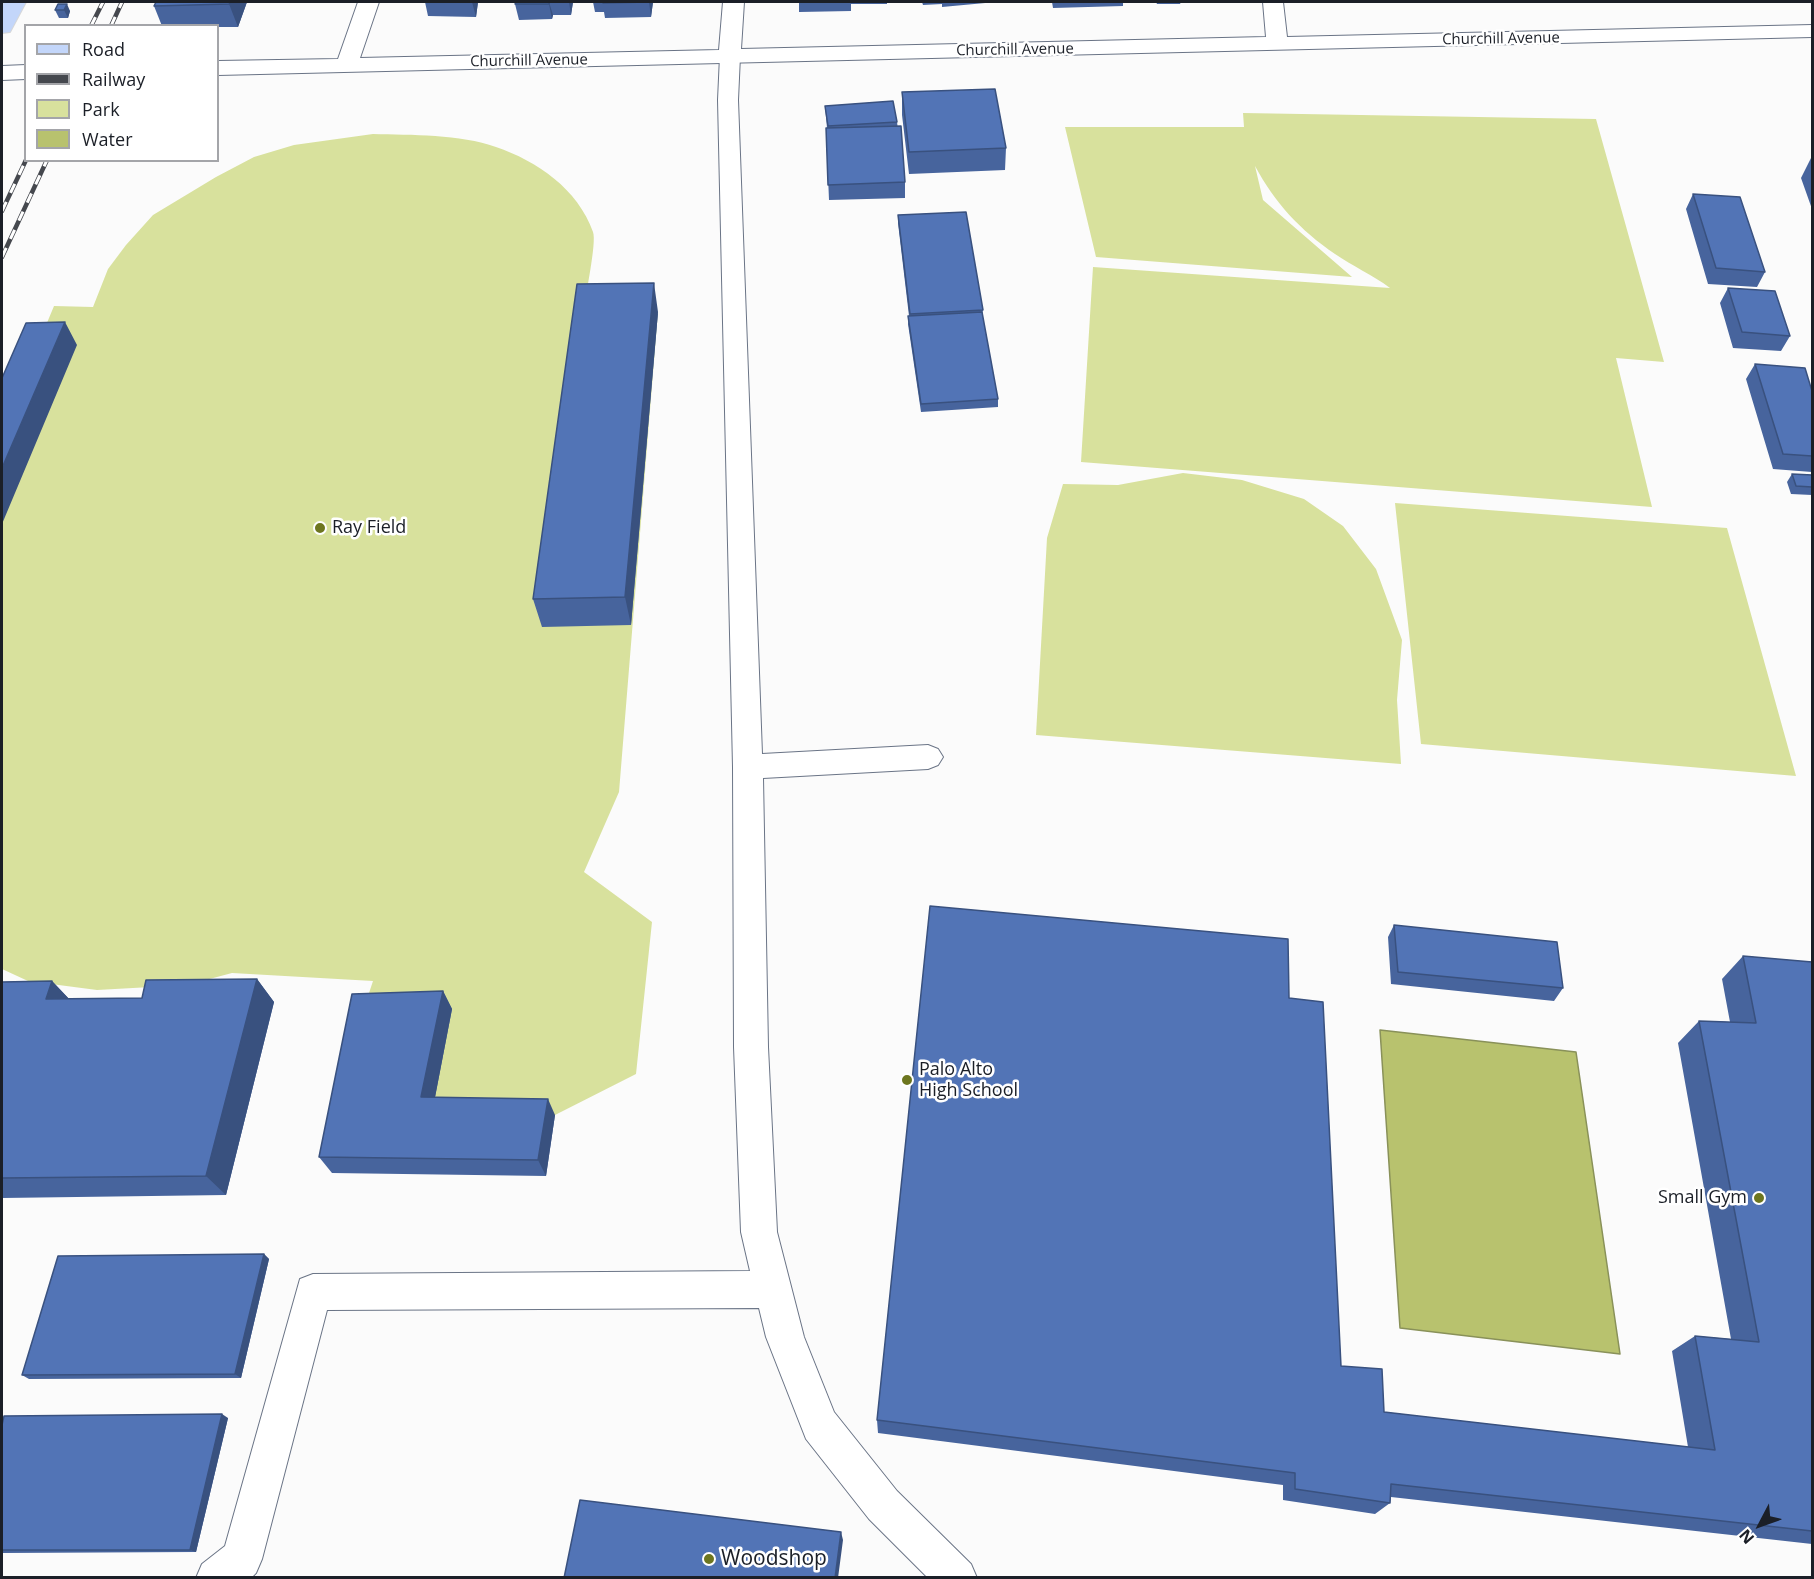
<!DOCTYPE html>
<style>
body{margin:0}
#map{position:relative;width:1814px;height:1579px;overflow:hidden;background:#fbfbfb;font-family:"Open Sans",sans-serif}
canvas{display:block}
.frame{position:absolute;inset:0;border:3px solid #1b1f27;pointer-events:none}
.legend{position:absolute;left:24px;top:24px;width:195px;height:138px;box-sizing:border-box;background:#fff;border:2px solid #a4a5a9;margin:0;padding:8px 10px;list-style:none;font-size:18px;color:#1b1f27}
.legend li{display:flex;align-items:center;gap:12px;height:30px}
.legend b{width:30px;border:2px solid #a4a5a9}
.north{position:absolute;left:1730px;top:1495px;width:60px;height:60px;-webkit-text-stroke:4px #fff;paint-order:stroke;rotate:229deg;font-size:16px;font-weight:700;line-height:24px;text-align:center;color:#1b1f27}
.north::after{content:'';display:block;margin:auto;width:21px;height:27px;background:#1b1f27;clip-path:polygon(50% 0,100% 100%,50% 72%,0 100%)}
</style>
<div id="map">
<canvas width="1814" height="1579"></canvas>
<div class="frame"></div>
<ul class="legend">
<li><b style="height:8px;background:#c3d6fa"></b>Road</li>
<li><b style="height:8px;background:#45484e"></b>Railway</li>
<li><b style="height:16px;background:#d8e19d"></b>Park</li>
<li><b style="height:16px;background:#b8c26e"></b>Water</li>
</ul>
<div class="north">N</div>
</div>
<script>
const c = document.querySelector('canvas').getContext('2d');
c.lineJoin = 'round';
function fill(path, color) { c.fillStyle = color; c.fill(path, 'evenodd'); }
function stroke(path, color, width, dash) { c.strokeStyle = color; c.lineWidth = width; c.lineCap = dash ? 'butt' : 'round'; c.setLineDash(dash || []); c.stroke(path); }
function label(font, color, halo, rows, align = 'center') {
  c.font = font + ' "Open Sans",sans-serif'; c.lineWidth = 5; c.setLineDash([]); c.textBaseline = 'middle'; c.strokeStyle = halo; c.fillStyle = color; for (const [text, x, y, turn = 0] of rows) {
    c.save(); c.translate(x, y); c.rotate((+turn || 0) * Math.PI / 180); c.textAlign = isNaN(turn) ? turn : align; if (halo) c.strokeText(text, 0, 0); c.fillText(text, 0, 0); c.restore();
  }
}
const green = new Path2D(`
 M1243 113 1596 119 1664 362 1616 358 1652 507 1081 462 1093 267 1390 288C1373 275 1352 266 1335 254 1300 230 1275 203 1255 166L1263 200 1352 277 1096 257 1065 127H1244Z
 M373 134C411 135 460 134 496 147 537 161 578 189 593 232 597 242 585 298 583 313L658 312 619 792 584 872 652 922 636 1074 555 1115 432 1113 363 1011 373 981 232 973 187 985 97 990 28 981 2 969V431L54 306 93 307 108 269 126 245 153 215 216 177 254 157 294 145Z
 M1183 473 1242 480 1304 499 1343 526 1376 569 1402 640 1397 700 1401 764 1036 735 1047 538 1063 484 1118 485Z
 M1395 503 1727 528 1796 776 1421 744Z`);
const water = new Path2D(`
 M1380 1030 1576 1052 1620 1354 1400 1328Z`);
const service = new Path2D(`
 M730 50 737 52 740 56 738 100 762 754 928 745 938 749 943 757 938 765 928 769 763 778 768 1047 777 1232 804 1337 834 1412 897 1491 971 1564 977 1578H928L869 1519 806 1439 766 1337 759 1308 327 1310 262 1559 256 1573 251 1578H196L202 1564 225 1546 300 1279 313 1274 750 1271 741 1232 734 1047 733 767 718 100 720 56 723 52Z`);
const minor = new Path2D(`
 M358 2H379L360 58 719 50 723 2H744L741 49 1266 37 1263 2H1283L1287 37 1812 25V37L218 75V61L338 59Z
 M26 65V79L2 80V66Z`);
const primary = new Path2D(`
 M4 2H26L10 32 2 33V8Z`);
const rail = new Path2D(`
 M91 26 103 2
 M111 26 122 2
 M2 211 26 160
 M2 257 47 160`);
const wall = new Path2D(`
 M156 2H280H247L238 27H218V26H162L154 6Z
 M425 2H478L476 17 428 16Z
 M516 2H573L571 15H553L552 19 519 20 515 4Z
 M593 2H653L651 17 605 18 604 12H595Z
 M799 2H887V4H851V11L799 12Z
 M922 2H996L942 7V4L923 5Z
 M1052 2H1123V6L1053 8Z
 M1156 2H1181L1180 4H1157Z
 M58 4 70 11 68 18H59L55 10Z
 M902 92 1006 148 1005 170 909 174 902 115Z
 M825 106 897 122 905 182V198L829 200 826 128H827Z
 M1812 156V209L1801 178Z
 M1693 194 1765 272 1757 287 1708 284 1686 209Z
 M898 215 983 310 982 315 998 399V407L921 412 908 324 909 316 898 223Z
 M1728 288 1790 336 1781 351 1733 348 1720 303Z
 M658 312 631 625 542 627 533 599Z
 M1755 364 1812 391V472L1773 469 1746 379Z
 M1792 474 1812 475V495L1791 494 1787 482Z
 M1394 925 1563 988 1554 1001 1391 984 1388 937Z
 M1743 956 1812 962V1544L1391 1497 1390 1503 1375 1514 1283 1500V1485L878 1433 877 1420 1289 998 1341 1366 1384 1412 1688 1447 1672 1351 1695 1336 1731 1339 1678 1043 1699 1021 1730 1022 1722 979Z
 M257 979 274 1002 226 1195 2 1198V982L52 981 68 998H142Z
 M443 991 452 1009 435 1097 555 1115 546 1176 332 1173 319 1157Z
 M264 1254 269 1259 241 1378 29 1379 22 1375Z
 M228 1418 196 1552 2 1553V1425Z`);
const shadedWall = new Path2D(`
 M231 2H247L238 27 229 4Z
 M472 2H478L476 17Z
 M549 2 553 15 552 19 549 4Z
 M569 2H573L571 15Z
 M649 2H653L651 17Z
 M67 4 70 11 68 18 64 10Z
 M654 283 658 312 631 625 625 597Z
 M65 322 77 345 2 524V468Z
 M257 979 274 1002 226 1195 206 1176Z
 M52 981 74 1004 46 999Z
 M443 991 452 1009 432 1113 421 1097Z
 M548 1099 555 1115 546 1176 538 1160Z
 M264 1254 269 1259 241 1378 235 1374Z
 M222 1414 228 1418 196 1552 190 1550Z
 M841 1532 843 1540 838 1578H835Z`);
const building = new Path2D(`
 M156 2H231L229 4 154 6Z
 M516 2H549V4H515Z
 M603 2H649L603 3Z
 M58 4H67L64 10H55Z
 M995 89 1006 148 909 152 902 92Z
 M893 101 897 122 828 126 825 106Z
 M901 126 905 182 828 185 826 128Z
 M1693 194 1740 197 1765 272 1716 268Z
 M966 212 983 310 910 314 898 215Z
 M654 283 625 597 533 599 577 284Z
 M1728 288 1775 291 1790 336 1742 332Z
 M982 312 998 399 921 404 908 316Z
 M65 322 2 468V378L26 323Z
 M1755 364 1805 368 1812 391V456L1783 454Z
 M1792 474 1812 475V487L1796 486Z
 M930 906 1288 939 1289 998 1323 1002 1341 1366 1382 1369 1384 1412 1715 1450 1695 1336 1759 1342 1699 1021 1756 1023 1743 956 1812 962V1531L1391 1484 1390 1503 1295 1489V1473L877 1420Z
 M1394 925 1557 942 1563 988 1398 972Z
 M257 979 206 1176 2 1178V982L52 981 46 999 142 998 146 980Z
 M443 991 421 1097 548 1099 538 1160 319 1157 352 994Z
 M264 1254 235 1374 22 1375 58 1256Z
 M222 1414 190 1550H2V1425L4 1416Z
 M580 1500 841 1532 835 1578H564Z`);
const markers = [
 [320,528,6,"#6d761f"],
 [907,1080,6,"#6d761f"],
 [1759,1198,6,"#6d761f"],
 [709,1559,6,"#6d761f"]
];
const farStreetnames = [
 ["Churchill Avenue",1501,39,-1],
 ["Churchill Avenue",1015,50,-1],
 ["Churchill Avenue",529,61,-1]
];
const poiNames = [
 ["Ray Field",332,528],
 ["Palo Alto",919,1070],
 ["High School",919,1091],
 ["Small Gym",1747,1198,"right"]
];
const nearPoinames = [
 ["Woodshop",721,1559]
];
fill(green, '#d8e19d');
fill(water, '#b8c26e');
stroke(water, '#899159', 1.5);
stroke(service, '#6a7486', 2);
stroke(minor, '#6a7486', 2);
stroke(primary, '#d6d7d8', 2);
fill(service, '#fff');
fill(minor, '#fff');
fill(primary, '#c3d6fa');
stroke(rail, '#45484e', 4.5);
stroke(rail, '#fff', 3, [10]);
fill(wall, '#47649d');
fill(shadedWall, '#39517f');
fill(building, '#5274b6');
stroke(building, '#39517f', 1.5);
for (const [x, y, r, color] of markers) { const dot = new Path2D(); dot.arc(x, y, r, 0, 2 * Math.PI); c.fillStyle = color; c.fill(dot); stroke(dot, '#fff', 2); }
label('15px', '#1b1f27', '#fff', farStreetnames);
label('18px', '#1b1f27', '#fff', poiNames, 'left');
label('21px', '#1b1f27', '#fff', nearPoinames, 'left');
</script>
